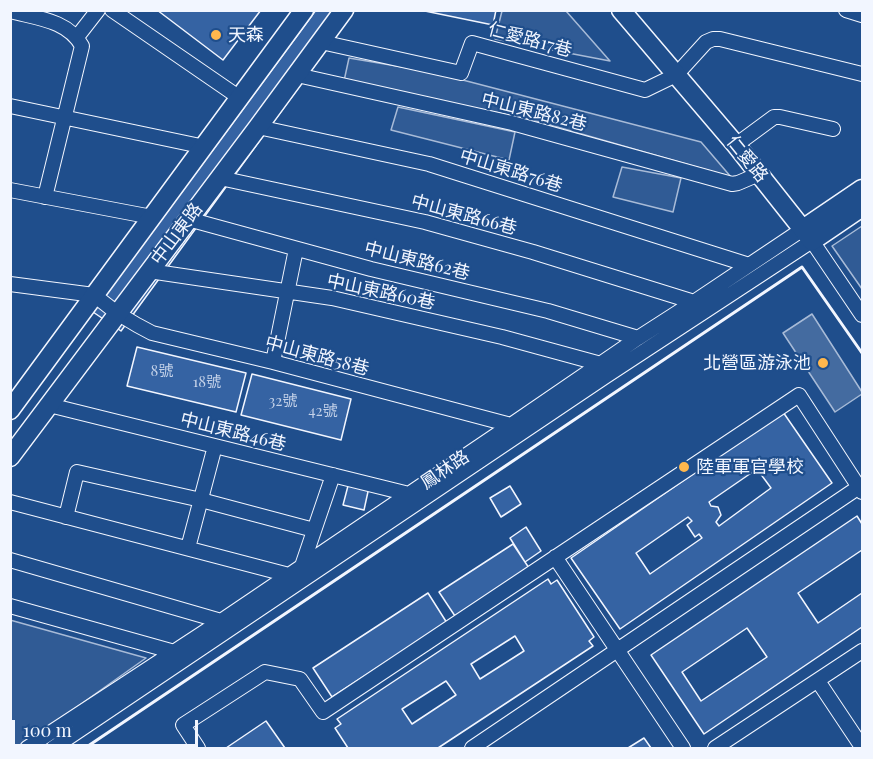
<!DOCTYPE html>
<meta charset="utf-8">
<style>
body{margin:0}
#map{position:relative;width:873px;height:759px;overflow:hidden;background:#1f4e8c;font-family:"Playfair Display",serif}
canvas{display:block}
.frame{position:absolute;inset:0;border:12px solid #f2f6ff;pointer-events:none}
.scale{position:absolute;left:12px;top:720px;width:186px;height:27px;box-sizing:border-box;border:3px solid #f2f6ff;border-top:0;padding-left:8px;font-size:18px;line-height:21px;white-space:nowrap;color:#f2f6ff;-webkit-text-stroke:4px #1f4e8c;paint-order:stroke}
</style>
<div id="map">
<canvas width="873" height="759"></canvas>
<div class="frame"></div>
<div class="scale">100 m</div>
</div>
<script>
const c = document.querySelector('canvas').getContext('2d');
c.lineJoin = 'round';
function fill(path, color) { c.fillStyle = color; c.fill(path, 'evenodd'); }
function stroke(path, color, width, dash) { c.strokeStyle = color; c.lineWidth = width; c.lineCap = dash ? 'butt' : 'round'; c.setLineDash(dash || []); c.stroke(path); }
function label(font, color, halo, rows, align = 'center') {
  c.font = font + ' "Playfair Display","Noto Sans TC",serif'; c.lineWidth = 4.5; c.setLineDash([]); c.textBaseline = 'middle'; c.strokeStyle = halo; c.fillStyle = color; for (const [text, x, y, turn = 0] of rows) {
    c.save(); c.translate(x, y); c.rotate((+turn || 0) * Math.PI / 180); c.textAlign = isNaN(turn) ? turn : align; if (halo) c.strokeText(text, 0, 0); c.fillText(text, 0, 0); c.restore();
  }
}
const built = new Path2D(`
 M502 11H566L610 61 495 39Z
 M349 58 432 72 701 142 731 177 533 120 344 81Z
 M398 107 515 132 509 160 391 130Z
 M622 167 681 178 673 212 613 197Z
 M862 226V289L832 246Z
 M10 620 146 658 19 748H11Z`);
const water = new Path2D(`
 M812 314 862 392V394L835 412 783 333Z`);
const building = new Path2D(`
 M157 10H261L223 60Z
 M316 10H355L121 331 93 312Z
 M420 10H496L493 25Z
 M137 347 246 373 236 412 127 386Z
 M252 374 351 399 341 440 241 415Z
 M783 412 832 483 620 629 571 558ZM757 469 771 488 719 526 716 522 721 515 718 507 711 506 709 502ZM688 517 692 521 687 525 695 537 699 534 702 538 650 574 636 553Z
 M349 482 369 487 364 510 343 505Z
 M510 486 521 504 501 517 490 498Z
 M857 516 862 524V550L798 593 818 623 862 593V627L704 734 651 655ZM747 628 767 657 701 701 682 672Z
 M526 527 541 551 525 562 510 538Z
 M513 544 529 568 455 616 439 592Z
 M548 579 551 584 557 580 594 637 589 641 593 646 438 748H348L335 728 341 724 337 719ZM515 636 524 651 480 679 471 664ZM446 681 456 695 412 724 402 709Z
 M428 593 447 623 332 697 313 668Z
 M266 721 285 748H226Z
 M644 738 651 748H628Z`);
const minor = new Path2D(`
 M112 10 240 98
 M846 10 862 15
 M10 11C36 18 68 20 82 46L45 197
 M77 37 98 10
 M321 42 461 73 472 43 645 90 676 75 706 42 713 39H720L862 74
 M297 75 512 123 732 184 738 183 759 174
 M10 106 205 147
 M258 127 429 164 749 265
 M736 145 774 117H780L833 129
 M220 178 425 222 533 252 694 302
 M10 190 152 217
 M188 219 371 269 548 311 638 338
 M149 271 332 298 502 337 601 364
 M10 284 94 295 117 313 137 325 152 333 273 362 511 425
 M273 362 296 249
 M49 405 409 494
 M10 502 289 575
 M66 517 77 472 201 500 314 530
 M188 548 215 446
 M555 557 683 748
 M10 560 221 621
 M302 566 333 475
 M10 606 178 653
 M818 681 862 747
 M27 748 221 621 511 425 638 338 694 302 803 229
 M53 748 606 376 812 241 862 315
 M198 748 183 725 265 672 300 679 323 712 799 395 862 492
 M472 748 859 487
 M715 748 862 651`);
const major = new Path2D(`
 M621 10 736 145 812 241 862 207
 M803 229 862 189
 M10 410 304 10
 M10 457 258 127 344 10`);
const wall = new Path2D(`
 M85 748 802 267 862 353`);
const markers = [
 [216,35,6,"#ffb74d"],
 [823,363,6,"#ffb74d"],
 [684,467,6,"#ffb74d"]
];
const numberNames = [
 ["8號",162,371],
 ["18號",207,382],
 ["32號",283,401],
 ["42號",323,411]
];
const poiNames = [
 ["天森",228,35],
 ["北營區游泳池",811,363,"right"],
 ["陸軍軍官學校",696,467]
];
const streetNames = [
 ["仁愛路17巷",530,40,15],
 ["中山東路82巷",534,112,14],
 ["仁愛路",747,159,51],
 ["中山東路76巷",511,171,17],
 ["中山東路66巷",464,215,15],
 ["中山東路",177,234,-53],
 ["中山東路62巷",417,261,14],
 ["中山東路60巷",381,292,12],
 ["中山東路58巷",317,356,15],
 ["中山東路46巷",233,432,14],
 ["鳳林路",445,470,-34]
];
fill(built, '#305b95');
stroke(built, '#a8bbd7', 1.5);
fill(water, '#446ba0');
stroke(water, '#a8bbd7', 1.5);
fill(building, '#3563a3');
stroke(building, '#f2f6ff', 1.5);
stroke(minor, '#f2f6ff', 16);
stroke(major, '#f2f6ff', 21);
stroke(minor, '#1f4e8c', 14);
stroke(major, '#1f4e8c', 18);
stroke(wall, '#f2f6ff', 3);
for (const [x, y, r, color] of markers) { const dot = new Path2D(); dot.arc(x, y, r, 0, 2 * Math.PI); c.fillStyle = color; c.fill(dot); stroke(dot, '#1f4e8c', 2); }
label('15px', '#c3d1e8', null, numberNames);
label('18px', '#f2f6ff', '#1f4e8c', poiNames, 'left');
label('18px', '#f2f6ff', '#1f4e8c', streetNames);
</script>
